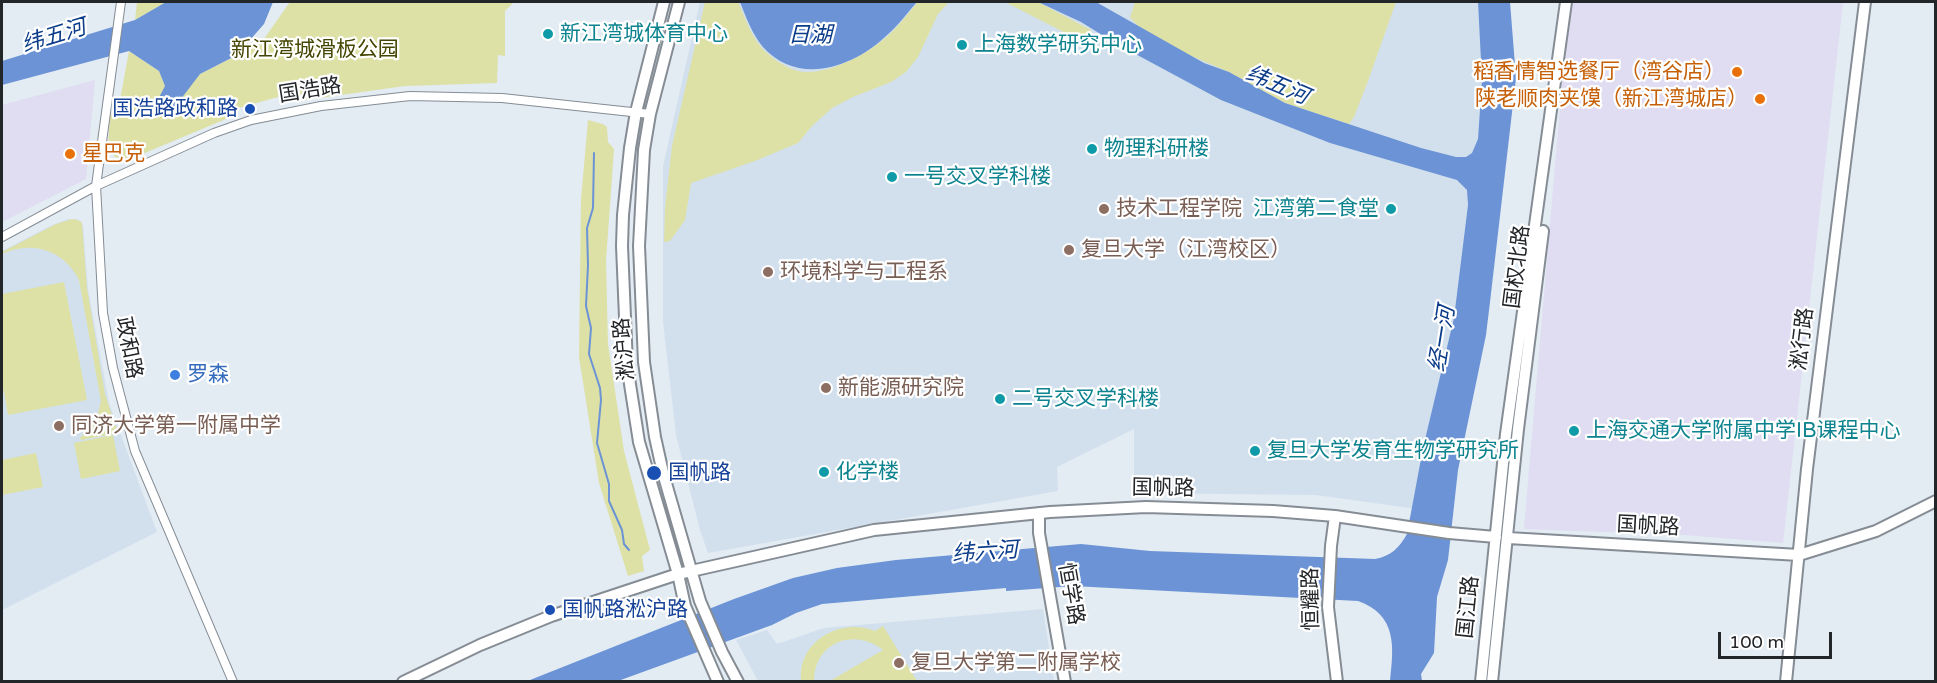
<!DOCTYPE html>
<meta charset="utf-8">
<style>
body{margin:0}
#map{position:relative;width:1937px;height:683px;overflow:hidden;background:#e3ebf3;font-family:"Varela Round",sans-serif}
canvas{display:block}
.frame{position:absolute;inset:0;border:3px solid #232629;pointer-events:none}
.scale{position:absolute;left:1718px;top:632px;width:114px;height:27px;box-sizing:border-box;border:3px solid #232629;border-top:0;padding-left:8px;font-size:18px;line-height:21px;white-space:nowrap;color:#232629;-webkit-text-stroke:4px #fff;paint-order:stroke}
</style>
<div id="map">
<canvas width="1937" height="683"></canvas>
<div class="frame"></div>
<div class="scale">100 m</div>
</div>
<script>
const c = document.querySelector('canvas').getContext('2d');
c.lineJoin = 'round';
function fill(path, color) { c.fillStyle = color; c.fill(path, 'evenodd'); }
function stroke(path, color, width, dash) { c.strokeStyle = color; c.lineWidth = width; c.lineCap = dash ? 'butt' : 'round'; c.setLineDash(dash || []); c.stroke(path); }
function label(font, color, halo, rows, align = 'center') {
  c.font = font + ' "Varela Round","Noto Sans SC",sans-serif'; c.lineWidth = 4.5; c.setLineDash([]); c.textBaseline = 'middle'; c.strokeStyle = halo; c.fillStyle = color; for (const [text, x, y, turn = 0] of rows) {
    c.save(); c.translate(x, y); c.rotate((+turn || 0) * Math.PI / 180); c.textAlign = isNaN(turn) ? turn : align; if (halo) c.strokeText(text, 0, 0); c.fillText(text, 0, 0); c.restore();
  }
}
const commercial = new Path2D(`
 M1569 2H1843L1783 543 1684 535 1524 529Z
 M95 80 86 179 2 222V105Z`);
const built = new Path2D(`
 M700 2H1497L1492 177 1417 509 1316 495 1134 493V429L1057 467 1058 491 708 553 700 530 676 435 663 322V166Z
 M68 219H76L81 221 83 226 88 289 109 403 157 532 2 610V251L50 226Z
 M1043 609 1054 681H758L736 640 767 630 777 644 824 628Z`);
const green = new Path2D(`
 M137 2H166L135 20Z
 M290 2H514L505 11V56L498 55 497 83 405 86 291 102 289 94 224 112 226 119 128 160 115 157 108 147 110 114 117 116 129 51 159 71 165 86 195 80 200 74 261 43Z
 M705 2H738C745 17 750 34 761 47 772 59 791 73 809 72 834 71 865 55 884 39 897 29 907 14 918 2H949L938 14 918 57 906 72 891 82 853 97 832 108 812 126 798 143 755 161 691 183 685 220 670 241 664 242 665 207 672 146Z
 M1005 2H1038L1091 30 1085 43Z
 M1135 2H1396L1368 81 1354 117 1349 124 1285 103 1229 72 1182 52 1137 25 1130 17Z
 M588 120 603 124 607 127 608 142 614 149 606 261 608 344 624 451 650 550 642 556 644 571 628 576 599 483 579 357 581 199Z
 M72 219 78 220 82 223 87 288 105 394 118 433 81 440 80 438 96 422 101 401 79 280C64 250 32 240 2 254V252L56 224Z
 M64 282 87 400 8 415 2 382V294Z
 M113 435 120 471 81 479 74 443Z
 M36 453 43 487 2 495V460Z
 M883 626 917 681H830L883 650C854 627 814 643 814 681H801C797 642 840 617 875 631Z`);
const water = new Path2D(`
 M166 2H273L264 24 250 40 243 52 200 74 174 108 167 114 156 112 154 107 165 86 159 71 129 51 2 85V61L135 20Z
 M740 2H917C907 13 898 26 886 36 852 68 798 86 763 47 752 34 746 17 740 2Z
 M1038 2H1096L1204 63 1229 72 1285 103 1421 148 1456 157H1466L1472 153 1478 139 1482 80 1478 2H1510L1516 78 1490 302 1486 335 1458 470 1448 560 1437 597 1434 653 1421 674 1422 681H1390C1394 646 1397 615 1358 601L1073 586 1006 591V588L822 604 796 613 772 625 618 681 525 682 734 599 793 578 837 568 896 560 1081 544 1150 551 1375 559C1391 556 1399 548 1407 534L1423 448 1454 318 1468 205 1467 190 1457 180 1330 143 1221 100 1115 43 1081 22Z`);
const stream = new Path2D(`
 M594 153 593 208 587 228 588 265 586 306 591 328 589 354 600 388 601 400 597 443 609 484V501L622 530 624 544 629 550`);
const street = new Path2D(`
 M121 2 96 186 103 313 113 368 135 451 233 682
 M2 237 96 186 214 133 251 120 321 106 410 96 502 98 650 114`);
const secondary = new Path2D(`
 M664 2 636 112 630 148 623 215 622 246 627 365 639 442 678 574 685 606 718 682
 M679 2 650 114 644 150 639 246 644 362 655 437 663 473 700 601 722 652 738 682
 M1039 513V533L1065 682
 M1335 516 1331 546 1328 607 1337 682
 M1508 538 1799 555 1876 531 1936 501
 M403 682 480 645 551 616 678 574 874 530 1050 512 1146 507 1273 511 1335 516 1449 533 1496 537
 M1481 682 1506 434 1566 2
 M1492 682 1518 429 1543 231
 M1786 682 1807 469 1865 2`);
const markers = [
 [548,34,6,"#0f9aa8"],
 [962,45,6,"#0f9aa8"],
 [1737,72,6,"#e8710a"],
 [1760,99,6,"#e8710a"],
 [250,109,6,"#1a4fb4"],
 [1092,149,6,"#0f9aa8"],
 [70,154,6,"#e8710a"],
 [892,177,6,"#0f9aa8"],
 [1104,209,6,"#8d6e63"],
 [1391,209,6,"#0f9aa8"],
 [1069,250,6,"#8d6e63"],
 [768,272,6,"#8d6e63"],
 [175,375,6,"#3f7fe0"],
 [826,388,6,"#8d6e63"],
 [1000,399,6,"#0f9aa8"],
 [59,426,6,"#8d6e63"],
 [1574,431,6,"#0f9aa8"],
 [1255,451,6,"#0f9aa8"],
 [824,472,6,"#0f9aa8"],
 [654,473,8,"#1a4fb4"],
 [550,610,6,"#1a4fb4"],
 [899,663,6,"#8d6e63"]
];
const cultureNames = [
 ["新江湾城体育中心",560,34],
 ["上海数学研究中心",974,45],
 ["物理科研楼",1104,149],
 ["一号交叉学科楼",904,177],
 ["江湾第二食堂",1379,209,"right"],
 ["二号交叉学科楼",1012,399],
 ["上海交通大学附属中学IB课程中心",1586,431],
 ["复旦大学发育生物学研究所",1267,451],
 ["化学楼",836,472]
];
const parkNames = [
 ["新江湾城滑板公园",315,50]
];
const foodNames = [
 ["稻香情智选餐厅（湾谷店）",1725,72],
 ["陕老顺肉夹馍（新江湾城店）",1748,99],
 ["星巴克",82,154,"left"]
];
const streetNames = [
 ["国浩路",310,91,-9],
 ["国权北路",1518,267,-83],
 ["淞行路",1803,339,-83],
 ["政和路",128,348,79],
 ["淞沪路",625,349,-95],
 ["国帆路",1163,489,1],
 ["国帆路",1648,527,3],
 ["恒学路",1070,594,80],
 ["恒耀路",1312,599,-91],
 ["国江路",1469,607,-84]
];
const transitNames = [
 ["国浩路政和路",238,109,"right"],
 ["国帆路",668,473],
 ["国帆路淞沪路",562,610]
];
const educationNames = [
 ["技术工程学院",1116,209],
 ["复旦大学（江湾校区）",1081,250],
 ["环境科学与工程系",780,272],
 ["新能源研究院",838,388],
 ["同济大学第一附属中学",71,426],
 ["复旦大学第二附属学校",911,663]
];
const shopNames = [
 ["罗森",187,375]
];
const waterNames = [
 ["日湖",810,36],
 ["纬五河",54,37,-17],
 ["纬五河",1277,86,23],
 ["经一河",1443,339,-81],
 ["纬六河",985,553,-4]
];
fill(commercial, '#e0dcf2');
fill(built, '#d2e0ee');
fill(green, '#dde1a6');
fill(water, '#6b93d5');
stroke(stream, '#6b93d5', 2);
stroke(street, '#858c94', 10);
stroke(secondary, '#858c94', 14);
stroke(street, '#fff', 8);
stroke(secondary, '#fff', 10);
for (const [x, y, r, color] of markers) { const dot = new Path2D(); dot.arc(x, y, r, 0, 2 * Math.PI); c.fillStyle = color; c.fill(dot); stroke(dot, '#fff', 2); }
label('21px', '#0d838f', '#fff', cultureNames, 'left');
label('21px', '#454601', '#fff', parkNames);
label('21px', '#c56008', '#fff', foodNames, 'right');
label('21px', '#232629', '#fff', streetNames);
label('21px', '#164399', '#fff', transitNames, 'left');
label('21px', '#785e54', '#fff', educationNames, 'left');
label('21px', '#366cbe', '#fff', shopNames, 'left');
label('italic 22px', '#0b3c89', '#fff', waterNames);
</script>
